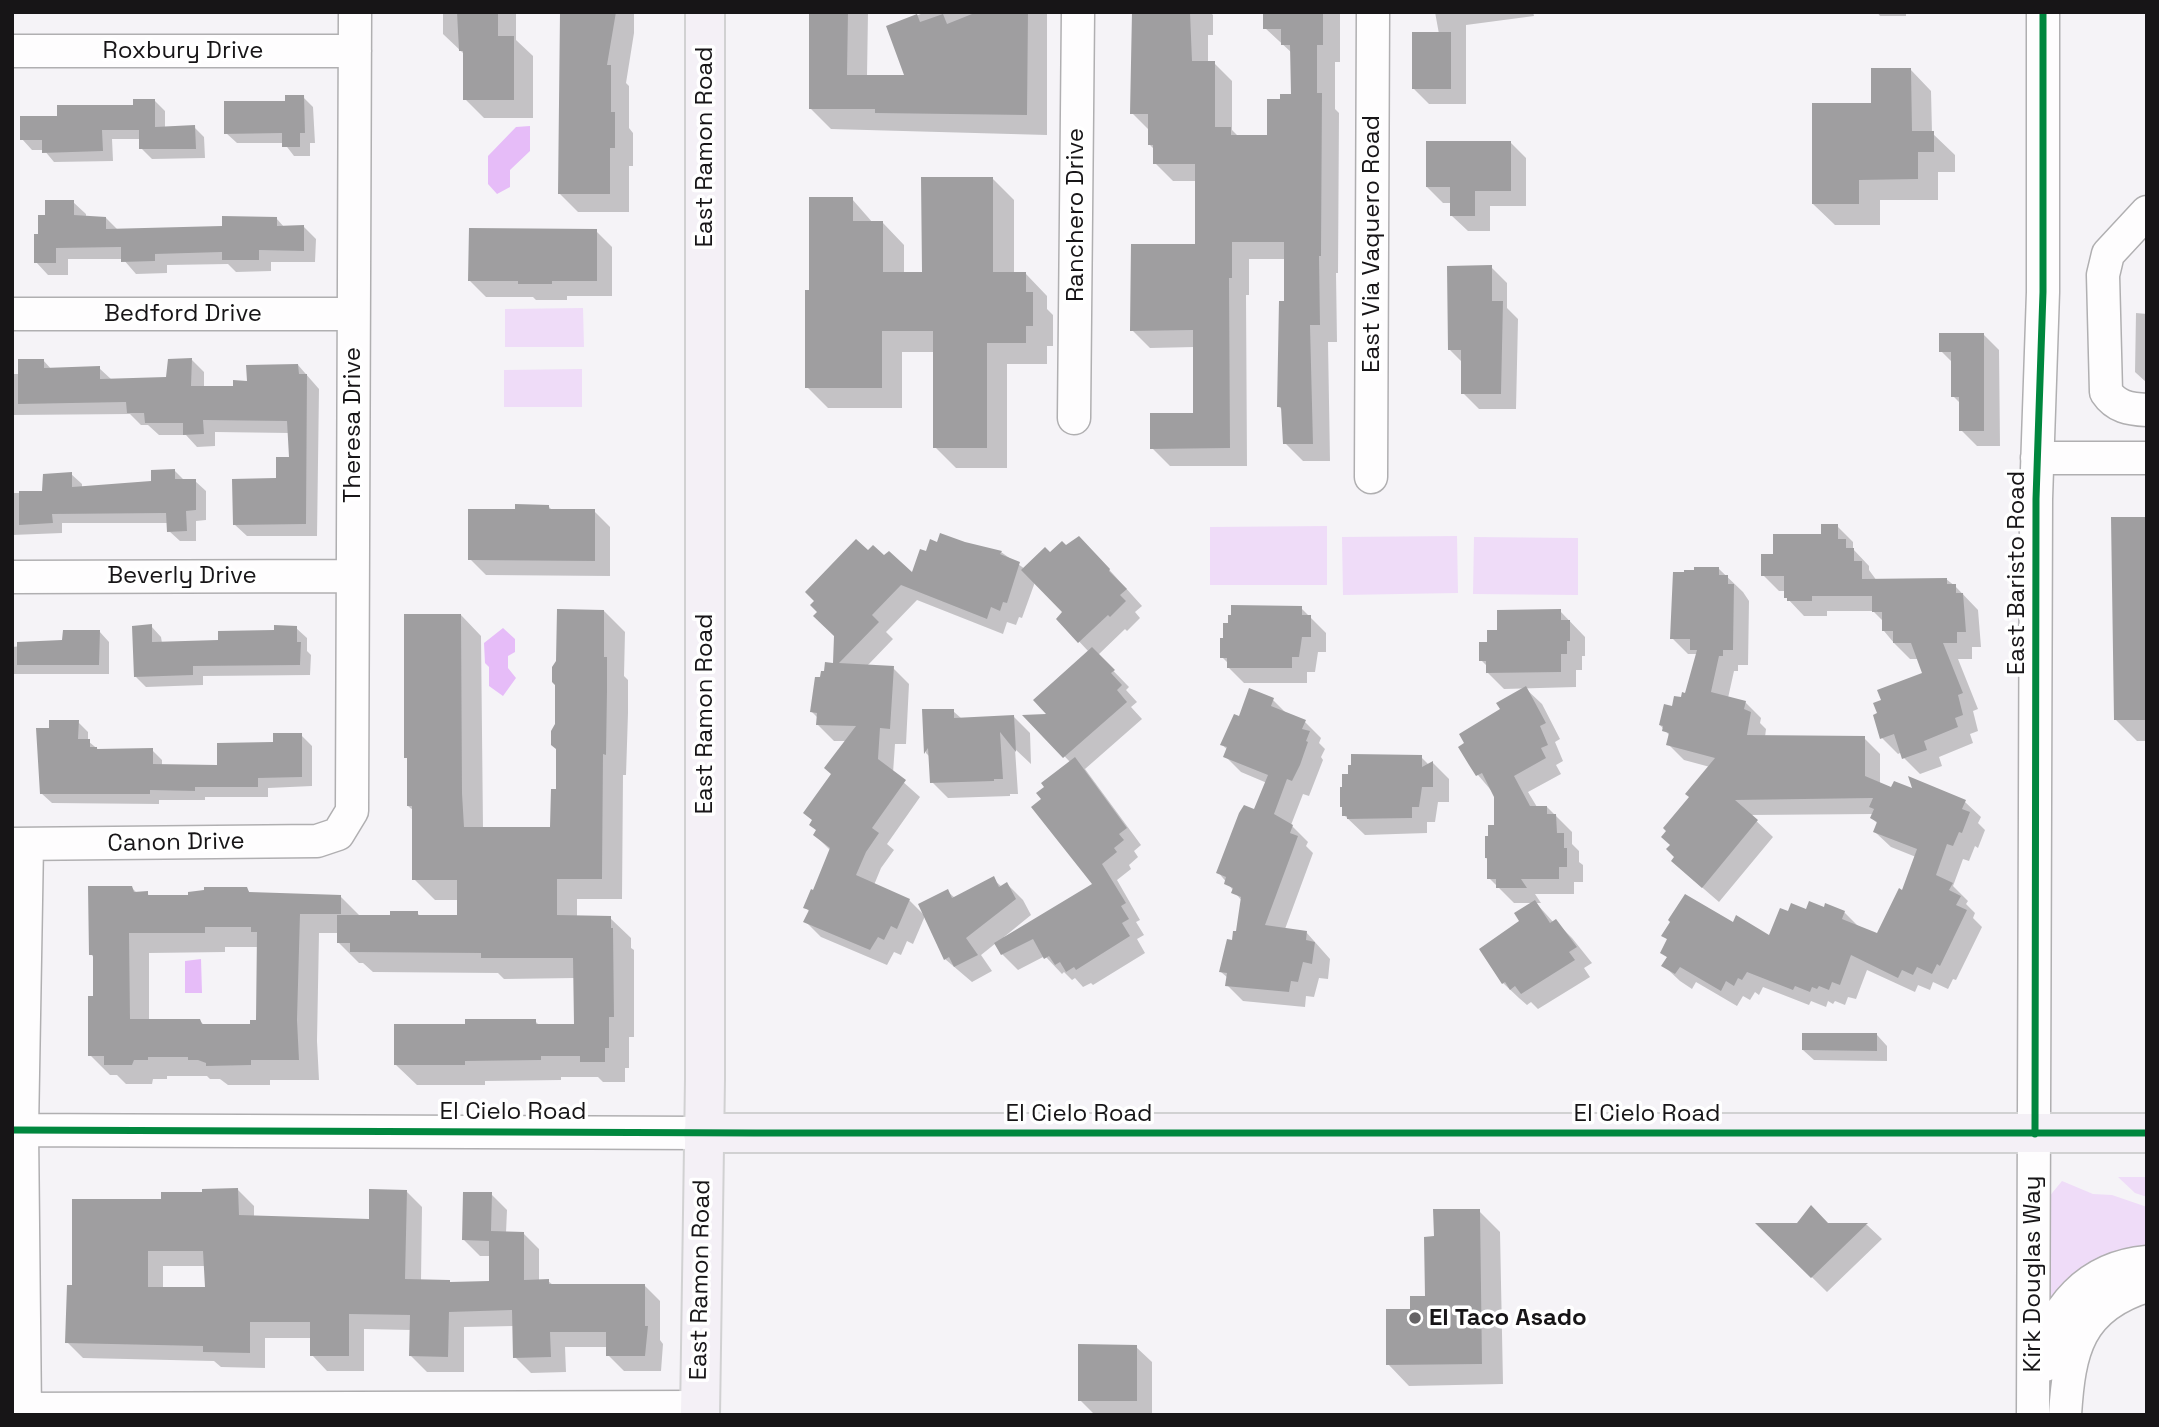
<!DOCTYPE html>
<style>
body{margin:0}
#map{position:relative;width:2159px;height:1427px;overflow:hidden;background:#f5f3f7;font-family:"Space Grotesk",sans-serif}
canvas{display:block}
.frame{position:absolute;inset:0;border:14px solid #171517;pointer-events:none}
</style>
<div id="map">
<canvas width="2159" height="1427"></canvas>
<div class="frame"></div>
</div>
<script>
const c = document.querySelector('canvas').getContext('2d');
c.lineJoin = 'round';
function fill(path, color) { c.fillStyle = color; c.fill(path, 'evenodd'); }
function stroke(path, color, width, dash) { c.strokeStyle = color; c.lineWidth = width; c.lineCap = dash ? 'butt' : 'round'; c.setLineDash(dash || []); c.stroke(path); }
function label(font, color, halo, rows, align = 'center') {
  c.font = font + ' "Space Grotesk",sans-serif'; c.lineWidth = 7; c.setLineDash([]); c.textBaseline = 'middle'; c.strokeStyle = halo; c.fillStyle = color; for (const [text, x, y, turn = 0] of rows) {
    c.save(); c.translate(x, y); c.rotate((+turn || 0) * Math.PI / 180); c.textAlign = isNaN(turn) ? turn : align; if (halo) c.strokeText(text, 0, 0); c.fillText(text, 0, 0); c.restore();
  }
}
const green = new Path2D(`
 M583 308 584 347H505V309Z
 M582 369V407H504V370Z
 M1327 526V585H1210V527Z
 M1457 536 1458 593 1343 595 1342 537Z
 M1474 537 1578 538V595L1473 594Z
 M2118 1177H2147V1197L2135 1193Z
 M2062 1181 2093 1194 2112 1195 2147 1207V1253L2042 1332 2048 1198Z`);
const water = new Path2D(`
 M530 126V151L510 170V187L497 194 488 184V156L516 127Z
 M503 628 515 639V652L508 656V668L516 678 503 696 489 686V667L485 663 484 643Z
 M201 959 202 993H185V961Z`);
const shadow = new Path2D(`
 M181 12H204V13L183 14Z
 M443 12H516V40L533 56V118H484L465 99 463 53 443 34Z
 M561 12H634V33L626 83 629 86V128L633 133V166H629V212H578L559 193Z
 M811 12H868L867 76H907L888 27 926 12H1047V135L831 129 811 109Z
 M1133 12H1210L1213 15V35H1208V63H1214L1232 81V130L1238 136H1269L1281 100 1292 95V53L1265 28V12H1340V62H1335V109L1339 113 1338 273H1336L1337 342H1328L1330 461H1303L1285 443 1283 410 1279 407 1286 303V259H1249V295H1246L1247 466H1170L1152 448 1195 415V347L1150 348 1132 330 1197 246 1196 181H1173L1155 163V150L1150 145V131L1132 113Z
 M1435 12H1533L1534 16 1466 25V104H1429L1413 88 1439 34Z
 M1877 12H1906V16H1880Z
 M1910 69 1931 91 1932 133 1955 155V172H1938V200H1880V225H1835L1813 204 1873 104Z
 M303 97 313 107 315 143H310V156H294L284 143H237L226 133 287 103Z
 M155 101 165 111V128L194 127 204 137 205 158 152 159 141 148V139H112L113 161 54 162 44 150H32L22 139 59 117 135 107Z
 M1510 142 1526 158V206H1490V231H1468L1452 216V203H1443L1427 187Z
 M993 179 1014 200V274H1026L1047 296V309L1053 315V346H1047V364H1007V468H956L935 447V352H902V408H828L807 387 811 292 852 199 873 223H883L904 245V274H923Z
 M73 202 86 214V217L106 218 118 230 224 228 276 218 285 228 304 227 316 239 315 262H271V271L236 272 228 264 167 265V273L136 274 123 259H68V275H48L36 262 39 236 47 217Z
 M596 231 612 247V296H567V300H536L533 297H486L470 281Z
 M1491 267 1507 283V308L1518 319 1516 409H1479L1463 393V363L1449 349Z
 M2136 313 2147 314V383L2135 372Z
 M1983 334 1999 350 2000 446H1977L1961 430V404L1953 396V363L1941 351Z
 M43 360 52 370 99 368 112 380 167 378 192 360 204 372V387H235L298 365 319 389 317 536H247L234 524 278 480 291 459 289 433 215 432V446L197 447 186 435H159L148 425H141L130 414 12 415V374H19Z
 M174 470 185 481H195L206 491V520L196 521V541H180L169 531V523H62V533L12 535V493H44L71 474 82 484V488L153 483Z
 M548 506 553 511H594L610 527V576L486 575 470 559 516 511Z
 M2147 519V744L2146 741H2137L2116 720Z
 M1837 526 1853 542V549L1869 566V570L1877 581 1946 579 1955 586 1978 610 1981 647H1972V659H1958L1978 709 1973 711 1978 731 1970 734 1973 743 1939 757 1942 766 1920 774 1904 758 1902 752 1898 754 1882 738 1924 674 1918 659H1910L1894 643 1884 631V622L1873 611H1827V616H1804L1786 597V591H1779L1763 575 1775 556 1823 536Z
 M939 544H964L1001 552 1025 569 1066 548 1095 554 1142 606 1135 612 1140 618 1127 631 1125 629 1098 655 1129 687 1126 690 1137 702 1131 707 1142 719 1085 769 1141 845 1134 851 1138 857 1129 865 1131 869 1117 880 1140 920 1136 922 1144 935 1137 939 1145 953 1093 985 1091 983 1083 987 1075 978 1072 980 1064 972 1062 974 1045 956 1018 970 1002 954 996 943 981 955 992 971 972 982 945 959 947 891 955 898 993 879 1002 887 1007 884 1023 900 1031 915 1004 937 1005 939 1094 884 1043 799 1071 763 1026 716 1050 715 1089 652 1058 619 1065 612 1035 582 1022 618 1019 617 1016 625 1007 622 1003 634 917 600 886 632 893 639 867 666 893 668 909 684 906 744H895L893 773 920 797 887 844 894 850 881 868 874 885 909 900 925 916 913 944 907 941 901 955 894 952 887 965 821 937 806 922 810 912 805 907 814 893 831 851 815 835 833 775 847 741H834L818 725V718L812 712 822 679 835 665 868 553 884 558 913 575 927 553Z
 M1719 569 1743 592 1749 601 1748 665H1738V671H1734L1728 698 1745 702 1761 718 1760 723 1766 729 1765 737 1864 738 1880 754V784L1892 790H1914L1965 802 1981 817 1978 823 1985 830 1978 848 1975 846 1969 861 1963 859 1953 886 1968 901 1966 904 1975 913 1973 918 1982 927 1956 980 1953 979 1948 989 1933 982 1930 990 1918 985 1915 992 1867 970 1856 999 1848 997 1845 1005 1835 1001 1833 1004 1828 1001 1826 1007 1811 1001 1809 1005 1763 987 1759 995 1755 992 1750 1000 1743 996 1737 1006 1696 982 1692 989 1680 981 1664 966 1668 958 1662 953 1668 940 1664 936 1733 924 1770 937 1789 914 1807 911 1844 912 1861 929 1878 935 1903 892 1916 857 1891 847 1875 832 1878 824 1872 818 1873 814 1750 815 1773 837 1719 902 1689 876 1691 797 1710 767 1684 760 1668 744 1670 736 1660 725 1686 695 1697 654H1688L1672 638Z
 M1301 608 1326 633V652H1318L1315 672H1307V683H1244L1228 667V663L1222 657Z
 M604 611 625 632 624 676 628 680V713L626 775H623L622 899H577V917L610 918 631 938V948L634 950V1037H629V1068H625V1082H603L598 1077H561V1080L485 1081V1085H417L396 1065 466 1025 535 1021 540 1026H575V978L504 979 498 973 373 972 363 963H359L338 942V933H319L317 1041 319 1080H270V1085H228L220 1079H210L207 1076H167V1079H153L152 1084H126L117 1075H110L90 1055 94 997V958L91 954 132 888 137 893H147L150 897H190L246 888 251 894 340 896 361 917H392L417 913 421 917H459V900H435L414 879V811L408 806V759L406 757 461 615 481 636 483 829H552L557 791ZM225 947H259L257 1021 252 1026H205L200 1021H149V953L225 952Z
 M1560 611 1585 637V656H1582V670H1576V687L1504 689 1488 673V667L1481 660 1488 643 1499 632Z
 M151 626 161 637 162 643 220 642 296 628 307 638V651L311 655 310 675 203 676V685L146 687 136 677Z
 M99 631 109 642V674H12V647L63 642Z
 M1526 689 1542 704 1560 739 1555 742 1563 761 1556 765 1561 774 1528 792 1537 807H1547L1572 832V844L1579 851V862L1583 865V882H1574V894H1535L1541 903H1536L1554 923 1556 922 1572 938 1592 963 1584 968 1590 977 1538 1009 1531 1002 1527 1005 1519 998 1503 983 1522 921 1533 903H1514L1489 878V860L1486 858 1496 827V796L1478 775 1502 710Z
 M1273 700 1289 716 1305 722 1321 738 1319 743 1325 749 1321 757 1323 760 1309 796 1303 794 1291 825 1308 842 1306 846 1313 853 1285 929 1306 932 1330 959 1328 979 1319 978 1314 997 1306 996 1305 1007 1243 1001 1227 985 1228 978 1221 972 1237 933 1242 901 1218 872 1255 812 1267 783 1241 772 1225 756 1228 750 1222 745 1240 718Z
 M924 711H953L962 719 1014 717 1030 733 1031 764 1015 749 1018 794H1010V796L948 798 932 782 930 757 926 753Z
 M78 722 88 732V741L100 751 152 750 162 760V766L218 767 301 735 312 746V786L268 788V797H205V800H159V804L52 803 41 793 50 730Z
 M1421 757 1429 765 1433 763 1449 779V802H1438L1435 822H1427V833L1365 835 1344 815Z
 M1877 1035 1887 1046V1061L1814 1060 1803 1050Z
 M238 1190 254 1206V1217L371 1220 406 1191 422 1207 421 1281 451 1284 490 1282 491 1256H480L464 1240 491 1194 507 1210 506 1233 524 1234 539 1249V1281H548L553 1285H644L660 1301V1340L663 1344 661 1371H624L608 1355V1347H565L566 1372 531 1373 515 1357 514 1326 464 1327V1372H427L411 1356V1330L364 1329V1371H327L312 1355V1338H265V1368L221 1367 214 1361 83 1358 67 1342 73 1286 163 1201ZM163 1266H206V1289L163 1288Z
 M1479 1211 1500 1232 1503 1384 1409 1386 1388 1364 1412 1310 1427 1298 1435 1238Z
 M1759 1225H1867L1882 1239 1827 1292Z
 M1136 1347 1152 1362V1415H1095L1080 1400Z`);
const building = new Path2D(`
 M457 12H498V36H514V100H463V51H459Z
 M560 12H616L607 65H611V112H615V148H610V194H558Z
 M809 12H848L847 75H904L886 26 917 14 920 22 943 14 947 24 977 12H1028L1027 115 875 113V109H809Z
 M1132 12H1190L1192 61H1215V127H1231V135H1267V99H1280V94H1291L1290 45H1281V29H1263V12H1323V45H1317V93H1322L1321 256H1319L1320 325H1310L1313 444H1283L1281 407H1277L1279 301H1284V242H1232V278H1229L1230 448 1150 449V413H1193V330L1130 331 1131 244H1195V164H1153V145H1148V114H1130Z
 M1412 32H1451V89H1412Z
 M1871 68H1911L1912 131H1934V152H1918V179L1859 180V204H1812V103H1871Z
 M285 95H304L305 133H300V147H282V133L224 134V101H285Z
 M133 99H155V127L195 125 196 149H139V130H102L103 151 42 153V140H20V116H57V105H133Z
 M1426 141H1511V191H1475V216H1450V187H1426Z
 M921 177H993V272H1026V292H1033V326H1026V343H987V448H933V331H882V388H805V290H809V197H853V221H883V272H922Z
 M45 200H74V215L106 217V229L222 226V216L277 217V226L304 225V251L259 250V260H222V252L155 254V261L121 262V247L56 248V263H34V234H38V215H45Z
 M469 228 597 229V281H552V284H518V281H468Z
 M1492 265V301H1503L1501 394H1461V350H1448L1447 266Z
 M1939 333H1984V431H1959V397H1951V352H1939Z
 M192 358 191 386H233V380L247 381 246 365 298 364 299 374H307L306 524 233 525 232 479 276 478V457H289L287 421 203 420 204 434 183 435V423H145L144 413H127L126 402 18 404V359H44V368L100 366V379L166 377 168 359Z
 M175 469V479H196V510L186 511 187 531 167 532 166 513 52 514 53 523 19 525V491H42L43 474 72 472V487L151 481V470Z
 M515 504 549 505V509H595V561L468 560V509H515Z
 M2111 517H2147V720H2114Z
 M1821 524H1838V539H1846V548H1854V561H1862V579L1947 578V584H1956V593H1963L1966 632H1957V643H1943L1963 693 1958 695 1963 715 1955 718 1958 727 1924 741 1927 750 1902 759 1894 734 1880 739 1873 715 1877 713 1873 703 1881 700 1877 690 1922 673 1911 643H1893V631H1882V612H1872V596H1812V601H1787V598H1784V576H1761V554H1773V534H1821Z
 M940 533 965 542 1002 551 1000 554 1020 562 1007 603 1003 602 1000 611 991 607 987 619 901 585 872 615 879 622 839 663 894 666 890 729 880 728 878 759 906 780 872 828 879 833 866 852 856 875 910 899 897 929 891 926 884 940 878 937 870 950 803 922 809 910 803 908 811 889 813 890 830 848 813 835 816 830 809 825 812 820 803 813 831 774 824 768 856 726 816 725 817 713 810 712 815 677H820L821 671H824L825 662 833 663 834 636 813 616 817 612 810 605 814 601 805 592 856 539 868 550 873 545 884 555 889 551 912 572 920 549 926 551 930 539 937 542Z
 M1079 536 1110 569 1109 571 1127 589 1120 595 1126 601 1110 617 1108 615 1078 643 1056 619 1062 612 1021 570 1045 547 1050 552 1062 541 1066 545Z
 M1694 567H1719V575H1728V584H1734L1733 650H1723V656H1719L1711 692 1746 701 1744 709 1751 712 1747 735 1865 736V776L1891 787 1894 781 1912 788 1908 776 1966 800 1962 809 1970 812 1962 833 1959 832 1953 846 1947 844 1936 875 1953 883 1949 890 1961 896 1956 905 1967 910 1940 966 1937 964 1932 974 1917 967 1913 975 1902 970 1898 978 1851 955 1840 985 1832 982 1829 990 1819 986 1817 989 1812 987 1810 992 1795 986 1793 990 1747 972 1742 980 1738 978 1734 986 1726 981 1721 991 1680 967 1675 974 1661 966 1667 957 1660 953 1667 939 1661 936 1670 922 1668 920 1685 894 1733 922 1736 915 1769 935 1780 908 1788 911 1791 903 1806 909 1809 901 1824 907 1825 903 1845 911 1842 919 1877 933 1899 888 1902 890 1917 849 1873 832 1877 822 1870 818 1874 809 1869 807 1873 798 1735 800 1758 820 1702 888 1671 861 1674 857 1666 849 1670 845 1661 837 1666 831 1663 828 1689 797 1685 794 1715 758 1666 745 1669 733 1662 731 1663 726 1659 725 1664 704 1672 706 1674 696 1681 697 1682 692 1685 693 1697 650H1690V639H1670L1673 572H1684V570H1694Z
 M1231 605 1302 606V615H1311V637H1302L1299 657H1292V668H1227V658H1220V638H1223V623H1228V615H1231Z
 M557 609 604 610V657H607V691L606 755 603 754 602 879H557V915L611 916V928H613L614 1017H609V1048H605V1062H580V1056H541V1060L465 1061V1065H394V1024H465V1019H536V1024H574L573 958H481V953L350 952V943H337V915H390V911H418V915H457V880H412V806H407V758H404V614H461L462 793 464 827H550L551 789H556V749L551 745V731L555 724V685L552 682V667L556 661Z
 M1561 609V620H1570V641H1567V654H1561V672L1486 673V661H1479V642H1487V630H1497V610Z
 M152 624V642L218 640V631L274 630V625L297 626V642H301L300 665 193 666V675L134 677 132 626Z
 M63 630H100L99 665H17V642L62 640Z
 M1092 647 1115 670 1111 673 1122 685 1117 690 1127 702 1063 758 1022 715 1046 714 1033 700Z
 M1526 686 1546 723 1540 726 1548 745 1541 748 1546 758 1514 776 1530 806H1547V814H1556L1557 833H1564V848H1567V867H1559V879H1521L1527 888H1496V879H1487V858H1485V836H1488V825H1494V797L1482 773 1476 776 1469 765 1458 747 1464 743 1459 734 1500 709 1496 703Z
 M1249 688 1274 698 1271 706 1306 720 1302 729 1310 731 1306 741 1308 742 1300 765 1292 781 1287 779 1274 814 1293 825 1290 833 1298 836 1265 925 1307 931 1306 940 1315 942 1312 964 1303 962 1298 982 1291 981 1289 992 1225 986 1227 973 1219 972 1227 939 1232 940 1233 931H1236L1241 897 1231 893 1233 888 1224 884 1226 877 1216 873 1239 813 1244 805 1254 809 1268 775 1223 757 1227 747 1220 745 1234 714 1239 716Z
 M922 709H954V718L1014 715 1016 752 1000 732 1003 779H994V781L930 783 928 748 924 754Z
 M49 720H79L78 739H90V747H97V749L153 748V764L217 765V743L273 742V733H302V777L258 778V787H195V791L150 790V794H40L36 728H49Z
 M1351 754 1422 755V767L1433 761V787H1422L1419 807H1412V818L1347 819V816H1342V807H1340V787H1342V774H1348V765H1351Z
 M1075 757 1127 828 1119 834 1124 840 1114 848 1117 852 1102 864 1126 903 1121 906 1129 919 1122 923 1130 936 1076 970 1074 967 1066 972 1060 962 1055 965 1049 956 1044 959 1033 939 1001 955 994 943 1092 884 1031 807 1041 799 1036 793 1044 787 1041 783Z
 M994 876 999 887 1007 882 1016 899 966 938 978 955 954 967 949 957 944 960 918 904 948 889 952 898Z
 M88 886H132L134 892 148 891V895H188V892L204 890V887H247L249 892 341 895V914H300L297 1020 299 1060H251V1065L206 1066V1063L198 1060H188V1057H148V1060H134L132 1065H104V1056H88V996H93V955H89ZM205 927H251V932H257L256 1020H250V1024H202L200 1019H130L129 933H205Z
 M1535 900 1550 923 1556 919 1577 947 1569 952 1575 960 1521 994 1515 986 1510 990 1505 982 1502 984 1479 949 1519 921 1514 913Z
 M1802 1033H1877V1051L1802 1050Z
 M238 1188 239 1215 369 1219V1189L407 1190 405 1279 450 1280V1282L489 1281V1241L462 1240 463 1192H492L491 1231 524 1232V1280L549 1279V1284H645V1326H648L645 1356H606V1332H550L551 1357 513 1358 512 1310 449 1312 448 1357 409 1356 410 1315 349 1314V1356H310V1322H250V1353L203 1352V1346L65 1343 67 1285H72V1199H161V1192H202V1189ZM148 1251H203L205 1287H148Z
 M1811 1205 1828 1223H1868L1811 1278 1755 1223H1797Z
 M1433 1209H1480L1482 1364 1386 1365V1309H1410V1296H1425L1424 1237 1434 1236Z
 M1078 1344 1137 1345V1401H1078Z`);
const minor = new Path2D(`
 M12 51H355
 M2147 212 2108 254 2103 275 2106 392C2116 407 2129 409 2147 410
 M12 314H353
 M1074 418 1078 12
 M2037 458H2147
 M1371 477 1373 12
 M12 577 352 576
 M12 844 317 841 338 834 352 811 355 12
 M12 1130 703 1133
 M2045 1365C2048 1308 2090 1267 2147 1262
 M12 1409 700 1407
 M25 1415 22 1130 27 844
 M2033 1415 2036 499 2043 292V12
 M2065 1415C2069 1351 2078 1307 2147 1286`);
const major = new Path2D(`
 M703 1133H2147
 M700 1415 705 1079V12`);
const cycleway = new Path2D(`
 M12 1130 756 1133H2147
 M2035 1134 2036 499 2043 292V12`);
const markers = [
 [1415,1318,7,"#656365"]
];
const streetNames = [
 ["Roxbury Drive",183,51],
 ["East Ramon Road",705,147,-90],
 ["Ranchero Drive",1076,215,-90],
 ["East Via Vaquero Road",1372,244,-90],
 ["Bedford Drive",183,314],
 ["Theresa Drive",353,425,-90],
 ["East Baristo Road",2017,573,-90],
 ["Beverly Drive",182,576],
 ["East Ramon Road",705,714,-90],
 ["Canon Drive",176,843,-1],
 ["El Cielo Road",513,1112],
 ["El Cielo Road",1079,1114],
 ["El Cielo Road",1647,1114],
 ["Kirk Douglas Way",2033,1274,-90],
 ["East Ramon Road",701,1280,-89]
];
const poiNames = [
 ["El Taco Asado",1429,1318]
];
fill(green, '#efdcf8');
fill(water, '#e6bcf8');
fill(shadow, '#0003');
fill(building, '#9f9ea0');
stroke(minor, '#b0afb1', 35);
stroke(major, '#d1d1d2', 42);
stroke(minor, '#fefdfe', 32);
stroke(major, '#f4f0f6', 38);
stroke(cycleway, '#00873e', 7);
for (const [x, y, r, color] of markers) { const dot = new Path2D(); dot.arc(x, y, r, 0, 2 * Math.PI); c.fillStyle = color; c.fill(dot); stroke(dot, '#fff', 2.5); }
label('24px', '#171517', '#fff', streetNames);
label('bold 24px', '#171517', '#fff', poiNames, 'left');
</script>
